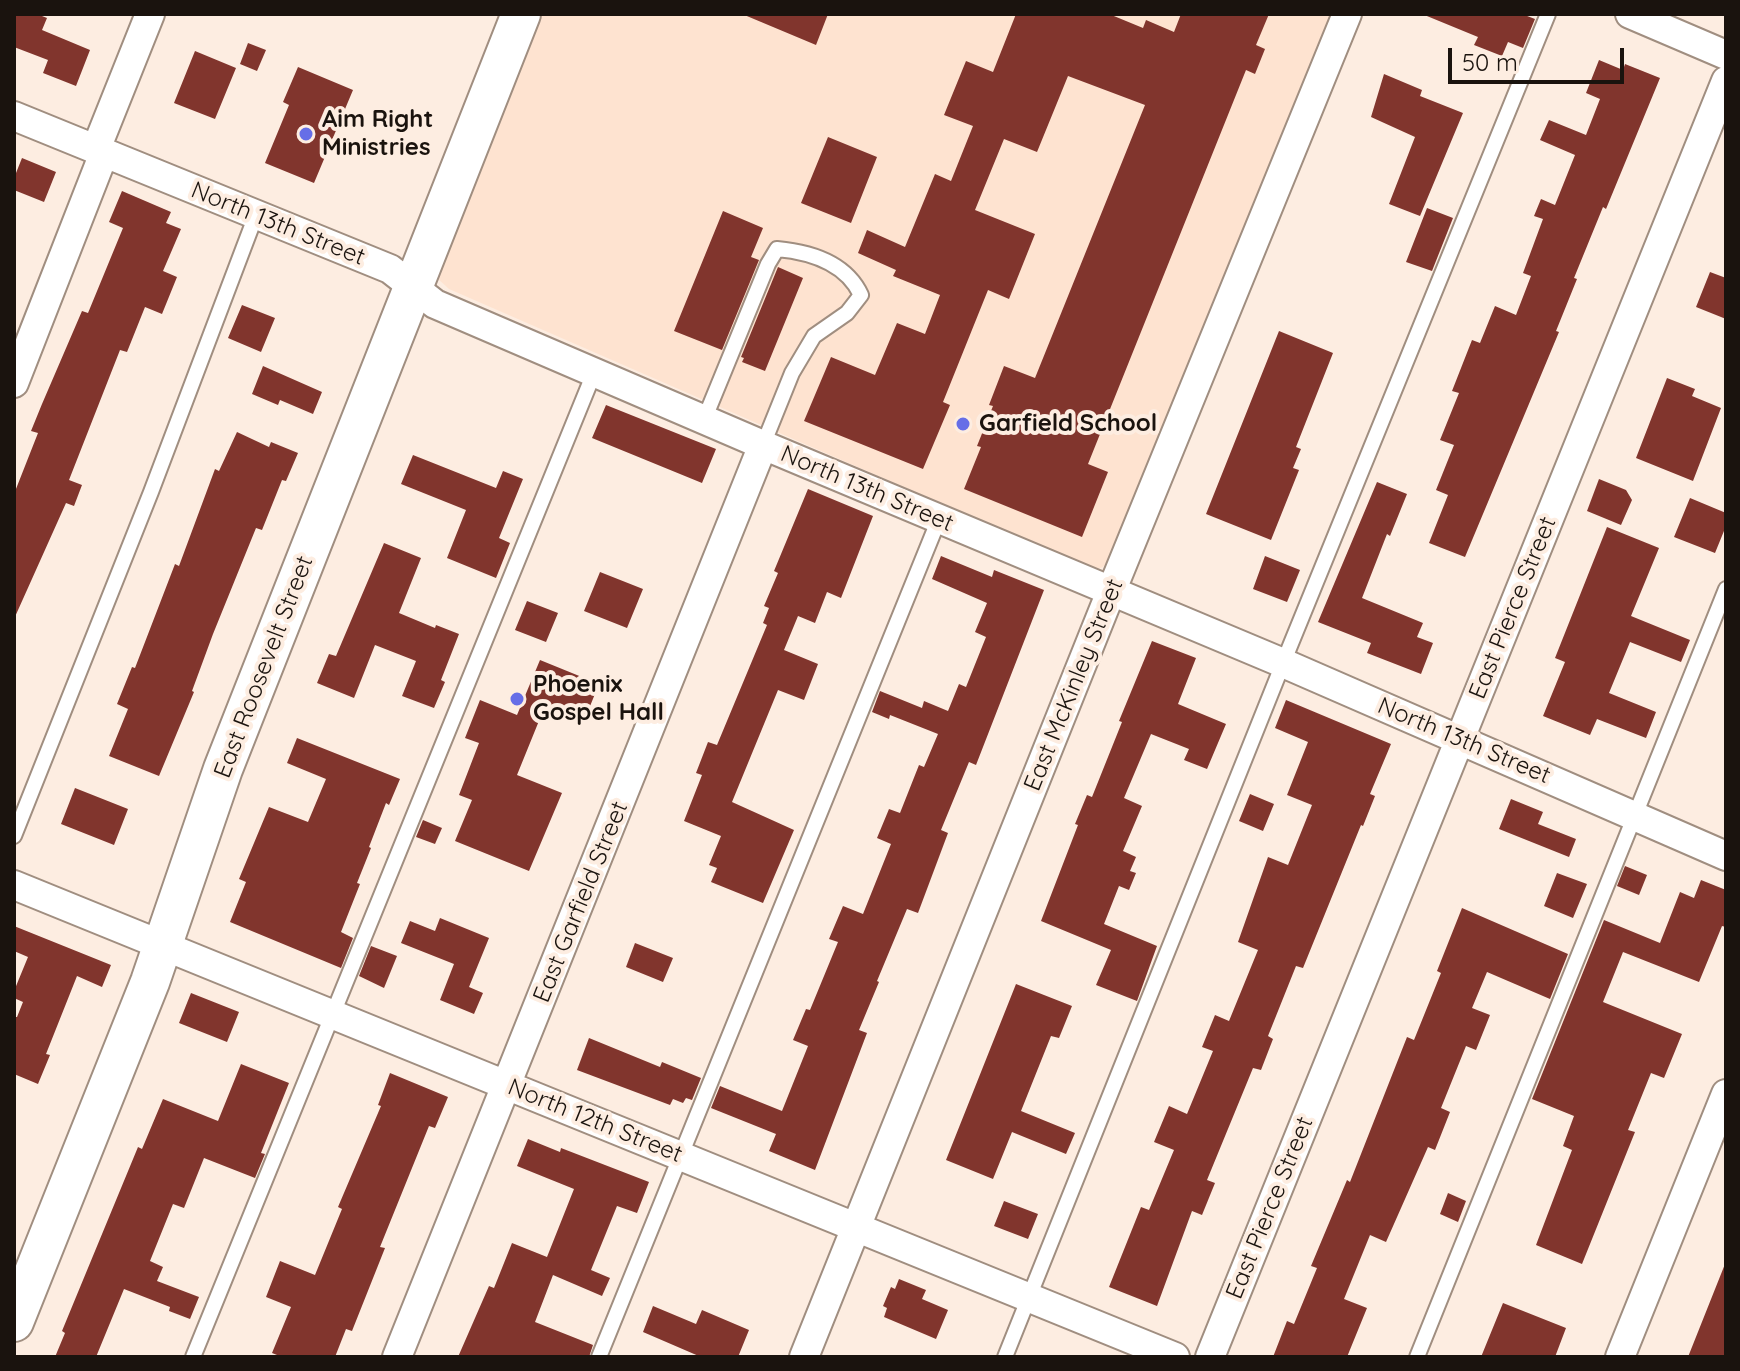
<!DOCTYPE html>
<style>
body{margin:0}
#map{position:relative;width:1740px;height:1371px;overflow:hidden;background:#fdede1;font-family:Quicksand,sans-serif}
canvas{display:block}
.frame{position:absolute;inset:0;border:16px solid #1a130e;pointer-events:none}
.scale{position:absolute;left:1448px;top:48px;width:176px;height:36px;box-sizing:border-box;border:4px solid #1a130e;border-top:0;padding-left:10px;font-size:24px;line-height:28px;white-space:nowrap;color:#1a130e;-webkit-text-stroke:6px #fdede1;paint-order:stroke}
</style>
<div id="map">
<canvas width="1740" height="1371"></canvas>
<div class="frame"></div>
<div class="scale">50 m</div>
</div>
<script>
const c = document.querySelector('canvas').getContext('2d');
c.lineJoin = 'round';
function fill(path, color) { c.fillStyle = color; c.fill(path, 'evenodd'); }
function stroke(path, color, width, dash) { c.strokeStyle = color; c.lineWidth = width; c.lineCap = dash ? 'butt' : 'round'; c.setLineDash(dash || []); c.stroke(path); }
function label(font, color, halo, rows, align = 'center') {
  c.font = font + ' Quicksand,sans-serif'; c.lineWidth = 8; c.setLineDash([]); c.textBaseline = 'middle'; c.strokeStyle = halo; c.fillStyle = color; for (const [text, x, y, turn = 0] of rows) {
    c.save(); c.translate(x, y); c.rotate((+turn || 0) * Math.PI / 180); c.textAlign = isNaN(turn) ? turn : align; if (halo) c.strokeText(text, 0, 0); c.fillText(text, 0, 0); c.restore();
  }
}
const built = new Path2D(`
 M539 14H1331L1110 560 1103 567 1094 570 449 289 437 278V266Z`);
const building = new Path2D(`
 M14 14H37L47 18 42 30 90 50 76 86 43 73 48 60 14 47Z
 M742 14H828L816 45Z
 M1016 14H1109L1143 28 1146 20 1174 32 1181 14H1269L1256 45 1265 49 1255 74 1246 70 1088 464 1108 472 1082 537 964 489 981 447 977 446 993 406 989 405 1004 366 1035 378 1145 105 1068 76 1037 152 1004 139 975 210 1035 234 1009 299 988 290 943 402 950 405 923 469 804 421 831 357 875 375 897 323 925 334 940 295 893 276 896 270 858 253 867 230 905 247 935 174 951 181 973 126 944 115 966 61 993 72Z
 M1422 14H1522L1535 19 1523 48 1508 42 1502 56 1474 45 1478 37Z
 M248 43 266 50 257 71 240 64Z
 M195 51 236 68 215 119 174 103Z
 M1599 60 1623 70 1625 64 1660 78 1606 209 1603 207 1574 278 1577 279 1556 331 1559 332 1465 557 1429 543 1448 495 1436 490 1454 445 1440 440 1459 393 1452 391 1472 340 1480 343 1495 306 1516 315 1531 276 1523 273 1543 219 1534 216 1541 199 1555 205 1575 155 1540 140 1549 120 1586 135 1600 99 1586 93Z
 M298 67 353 90 314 183 265 163 289 105 283 102Z
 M1384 74 1422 90 1420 96 1463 113 1420 216 1389 204 1415 137 1371 117Z
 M828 137 877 157 851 223 801 203Z
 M22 158 56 172 44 202 14 190V178Z
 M122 191 171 212 166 223 181 229 163 271 177 277 162 314 145 307 127 352 120 350 69 480 82 485 74 506 66 503 14 619V494L38 433 31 431 42 404 82 311 88 313 123 228 109 222Z
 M1427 208 1453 218 1432 271 1406 262Z
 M723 211 763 228 751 257 759 260 722 350 674 331Z
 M778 267 803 278 765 371 742 362 744 358 741 357Z
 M1710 272 1726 278V319L1696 307Z
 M242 305 275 318 261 352 228 338Z
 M1279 331 1333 353 1296 447 1301 449 1293 468 1299 470 1271 540 1206 514Z
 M263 366 322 392 313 414 280 400 278 405 252 394Z
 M1667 378 1695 389 1692 396 1721 408 1693 481 1636 458Z
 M606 405 716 449 702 483 592 438Z
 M237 432 269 447 271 442 298 453 286 481 282 480 262 530 256 528 213 634 192 691 194 692 159 776 109 756 128 709 117 704 132 667 135 668 175 564 179 566 215 469 219 471Z
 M413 455 496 488 503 471 523 479 499 538 510 543 496 578 447 558 466 510 401 484Z
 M1599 479 1626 490 1632 500 1621 525 1587 511Z
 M1377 482 1407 494 1390 536 1387 534 1362 598 1423 623 1417 637 1433 643 1421 674 1367 653 1371 643 1318 622Z
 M808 489 873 516 841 598 827 592 815 623 798 616 784 650 818 664 804 700 778 690 732 802 794 830 763 903 711 882 717 868 709 865 721 836 684 821 702 775 696 773 708 742 717 745 767 625 763 623 769 608 764 606 778 573 774 571Z
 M1690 498 1726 513V526L1715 553 1674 537Z
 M1607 527 1659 548 1631 616 1690 640 1681 662 1630 642 1609 693 1656 712 1646 738 1597 719 1590 735 1543 716 1565 662 1555 658Z
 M384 543 421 558 399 613 435 628 436 625 459 634 441 680 445 682 434 708 402 696 416 661 375 645 354 698 317 683 329 654 336 656Z
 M941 556 992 577 994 570 1044 590 976 765 969 762 941 830 948 833 918 913 907 909 877 981 879 982 859 1030 867 1033 815 1170 769 1151 776 1134 711 1108 720 1086 782 1111 808 1046 793 1040 806 1009 810 1010 838 942 829 939 843 906 863 914 891 844 877 838 889 809 900 813 919 765 924 767 938 734 890 715 889 719 872 712 880 691 922 708 924 701 948 711 959 684 966 687 986 637 975 632 987 603 932 579Z
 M1265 556 1300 570 1287 602 1253 589Z
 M600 572 643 589 627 628 584 611Z
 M527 601 558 613 546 642 515 630Z
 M1152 641 1196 658 1178 704 1226 724 1207 769 1184 760 1189 749 1151 734 1124 798 1142 806 1123 851 1136 857 1130 871 1136 873 1129 890 1119 886 1104 924 1157 946 1137 1001 1096 985 1111 950 1041 921 1078 825 1075 824 1087 795 1092 797 1122 722 1119 721Z
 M540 660 599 684 584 721 545 706 517 775 562 793 529 871 455 841 472 800 459 795 479 743 465 738 480 700 517 715Z
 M1286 700 1391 744 1370 794 1375 796 1363 826 1361 825 1303 968 1296 966 1268 1036 1273 1039 1261 1070 1253 1068 1207 1180 1215 1183 1202 1215 1192 1211 1157 1306 1109 1287 1141 1207 1149 1210 1174 1150 1154 1142 1169 1106 1187 1114 1213 1051 1202 1047 1215 1015 1229 1021 1258 950 1238 942 1268 857 1288 865 1312 805 1287 795 1308 742 1275 728Z
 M297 738 400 779 389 805 386 803 369 847 371 848 357 883 360 884 341 932 353 938 341 968 230 922 246 882 239 879 269 807 308 822 326 779 287 763Z
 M75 788 128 809 114 845 61 824Z
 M1250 794 1274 804 1263 831 1239 821Z
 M1511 799 1543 812 1538 824 1576 839 1569 857 1499 829Z
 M423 820 442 828 435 844 416 837Z
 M1625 866 1647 875 1639 895 1617 886Z
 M1557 873 1587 884 1573 918 1544 906Z
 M1701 880 1726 890V927L1722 926 1699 982 1623 952 1603 1002 1682 1034 1664 1078 1651 1073 1628 1130 1635 1132 1582 1264 1536 1245 1572 1150 1563 1146 1574 1116 1532 1099 1604 920 1660 943 1680 892 1694 898Z
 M1462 908 1568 954 1550 999 1487 972 1472 1008 1490 1015 1476 1050 1466 1046 1441 1108 1450 1112 1435 1150 1428 1147 1386 1242 1370 1235 1344 1299 1367 1308 1347 1357H1273L1287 1321 1294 1324 1317 1268 1311 1266 1347 1180 1350 1182 1407 1037 1414 1040 1441 973 1437 971Z
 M440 918 489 938 469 987 483 993 474 1014 440 1000 454 964 401 943 410 921 435 931Z
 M14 926 111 965 102 987 77 976 46 1054 50 1055 38 1084 14 1074V1017H17L23 1002 14 998V991L28 957 14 951Z
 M635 943 673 958 663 982 626 967Z
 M371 946 397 956 384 988 359 976Z
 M1016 984 1072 1006 1059 1038 1051 1036 1021 1111 1075 1133 1066 1154 1012 1132 993 1179 946 1160Z
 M191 993 239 1012 227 1042 179 1023Z
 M589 1038 660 1067 662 1062 701 1078 692 1100 686 1098 683 1103 673 1099 670 1105 577 1070Z
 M241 1064 289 1083 261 1153 265 1154 255 1178 204 1158 184 1208 173 1204 150 1261 163 1267 157 1281 199 1297 190 1319 169 1311 170 1307 124 1289 96 1357H55L65 1333 62 1331 76 1297 138 1147 142 1149 163 1099 218 1121Z
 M390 1073 448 1097 435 1128 429 1126 380 1247 385 1248 352 1331 346 1329 335 1357H282L272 1353 291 1307 266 1297 280 1261 315 1275 342 1209 338 1207 381 1106 378 1105Z
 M528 1139 560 1152 561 1148 649 1182 637 1213 617 1206 591 1270 610 1278 602 1296 553 1275 535 1322 593 1345 589 1357H458L489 1286 494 1288 512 1243 547 1257 574 1189 517 1166Z
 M1448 1193 1466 1201 1458 1222 1440 1214Z
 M1004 1201 1038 1214 1028 1239 994 1226Z
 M1725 1264 1726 1357H1688Z
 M899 1279 926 1290 922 1299 948 1310 936 1339 884 1317 887 1308 883 1306 891 1287 895 1289Z
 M1503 1303 1566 1328 1555 1357H1481Z
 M653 1306 696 1324 702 1310 749 1330 738 1357H701L643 1332Z`);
const lane = new Path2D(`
 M704 420 768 264 777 249C810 252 846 263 861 295L847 313 814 336 792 373 763 445
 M14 836 151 492 256 215
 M193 1357 594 373
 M599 1357 939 519
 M1005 1357 1290 646 1548 14
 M1417 1357 1726 589`);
const street = new Path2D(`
 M1630 14 1726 55
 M14 116 390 269 435 304 763 445 1283 663 1726 856
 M96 149 150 14
 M14 383 104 153
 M14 885 1175 1357
 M397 1357 763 445
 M804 1357 1104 609 1347 14
 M1210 1357 1726 81
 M1620 1357 1726 1094`);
const secondary = new Path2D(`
 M14 1322 150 982 223 769 521 14`);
const markers = [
 [306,134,8,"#666ee7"],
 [963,424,8,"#666ee7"],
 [517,699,8,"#666ee7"]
];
const poiNames = [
 ["Aim Right",322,120],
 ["Ministries",322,148],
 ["Garfield School",979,424],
 ["Phoenix",533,685],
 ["Gospel Hall",533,713]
];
const streetNames = [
 ["North 13th Street",278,224,22],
 ["North 13th Street",867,489,23],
 ["East Pierce Street",1513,608,-68],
 ["East Roosevelt Street",264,667,-69],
 ["East McKinley Street",1074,685,-68],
 ["North 13th Street",1464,741,23],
 ["East Garfield Street",581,902,-68],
 ["North 12th Street",595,1121,22],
 ["East Pierce Street",1270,1208,-68]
];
fill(built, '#fee3d0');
fill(building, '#81352d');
stroke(lane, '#a08e80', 18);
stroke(street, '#a08e80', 32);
stroke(secondary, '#a08e80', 42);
stroke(lane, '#fff', 14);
stroke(street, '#fff', 28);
stroke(secondary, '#fff', 38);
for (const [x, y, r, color] of markers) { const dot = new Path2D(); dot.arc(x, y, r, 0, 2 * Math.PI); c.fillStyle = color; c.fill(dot); stroke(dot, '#fdede1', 3); }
label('bold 24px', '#1a130e', '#fdede1', poiNames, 'left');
label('24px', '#1a130e', '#fdede1', streetNames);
</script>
